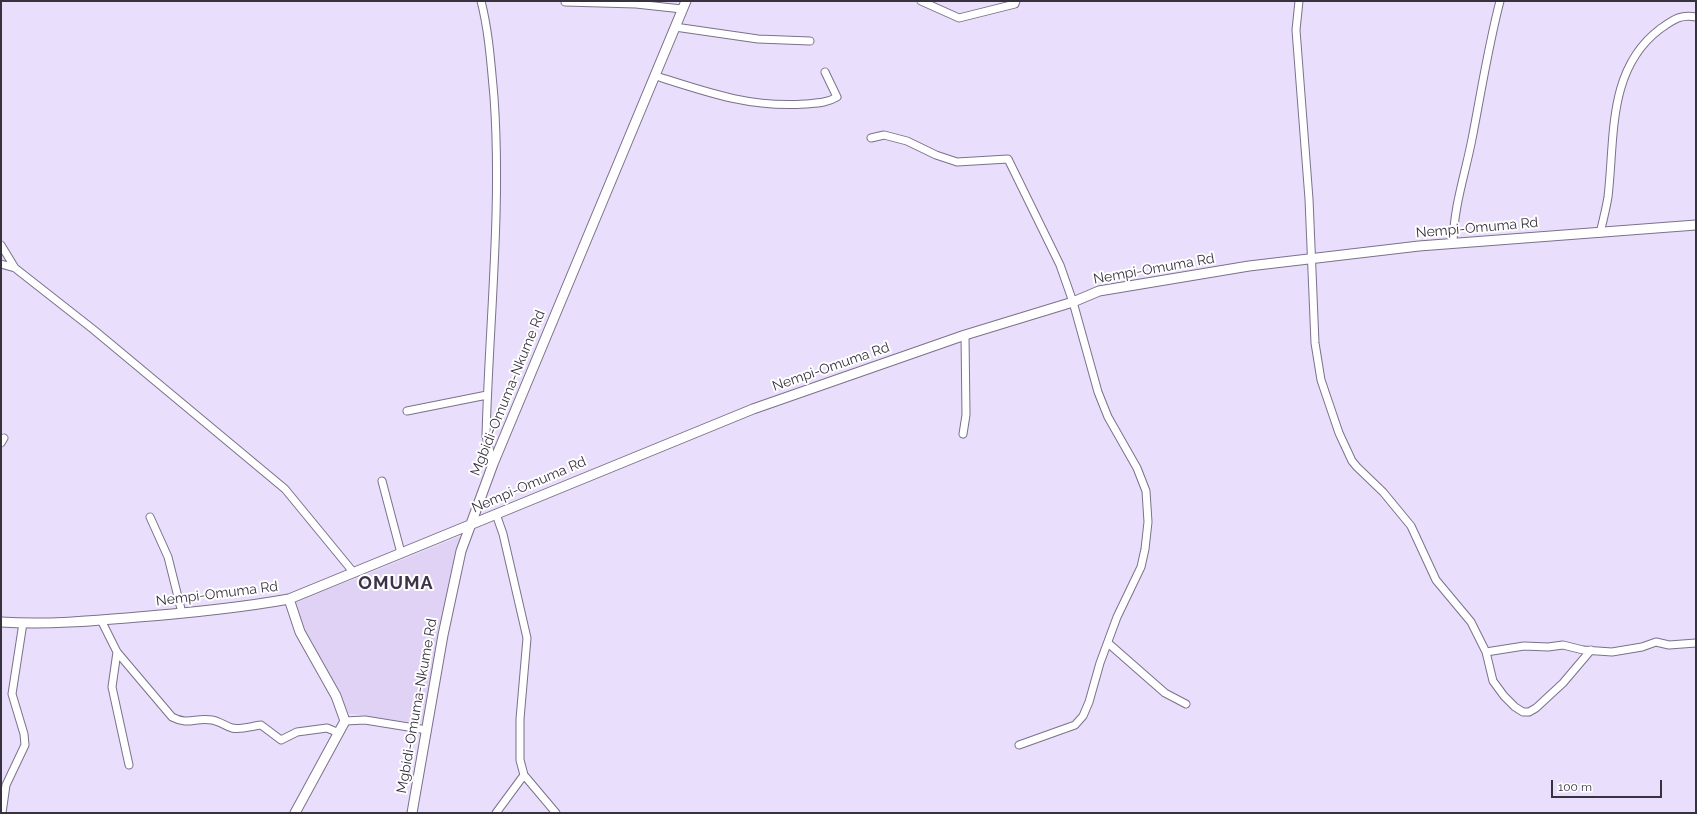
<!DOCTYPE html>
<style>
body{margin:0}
#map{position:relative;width:1697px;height:814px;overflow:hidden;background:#e9defb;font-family:Raleway,sans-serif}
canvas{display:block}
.frame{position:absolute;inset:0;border:2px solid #37323e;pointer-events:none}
.scale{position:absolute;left:1551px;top:780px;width:111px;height:18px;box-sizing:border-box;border:2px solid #37323e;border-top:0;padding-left:5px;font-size:12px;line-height:14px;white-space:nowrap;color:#37323e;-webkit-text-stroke:3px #fff;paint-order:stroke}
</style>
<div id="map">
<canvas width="1697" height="814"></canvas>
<div class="frame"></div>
<div class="scale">100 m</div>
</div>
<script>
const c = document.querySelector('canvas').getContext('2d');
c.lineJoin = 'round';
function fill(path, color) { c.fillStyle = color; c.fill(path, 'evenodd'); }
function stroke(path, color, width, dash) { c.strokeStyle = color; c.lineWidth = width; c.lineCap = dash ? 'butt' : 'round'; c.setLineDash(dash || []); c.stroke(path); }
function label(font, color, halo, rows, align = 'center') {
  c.font = font + ' Raleway,sans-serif'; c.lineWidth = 4; c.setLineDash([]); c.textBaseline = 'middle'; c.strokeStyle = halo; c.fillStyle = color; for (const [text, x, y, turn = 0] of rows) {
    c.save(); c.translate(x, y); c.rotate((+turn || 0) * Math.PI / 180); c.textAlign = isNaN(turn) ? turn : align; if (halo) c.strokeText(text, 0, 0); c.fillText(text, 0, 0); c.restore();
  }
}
const built = new Path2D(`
 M461 536 450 576 422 722 419 725 348 713 340 693 300 622 294 601 360 577Z`);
const street = new Path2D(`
 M481 1C489 32 491 65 494 97 502 210 489 323 486 436L493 464
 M921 1 959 18 1015 4 1016 1
 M1299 1 1296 30 1309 199 1315 343 1321 380 1339 433 1352 461 1357 467 1383 492 1411 526 1436 580 1471 622 1486 652 1493 681 1504 696 1515 707 1523 712H1529L1536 708 1563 683 1591 650
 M565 2 636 4 682 9
 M675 27 758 39 810 41
 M656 76C706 92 751 108 805 104 817 103 827 103 837 97L825 72
 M871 138 884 135 907 141 936 155 957 162 1008 159 1060 265 1073 302 1098 392 1108 417 1137 468 1146 491 1148 522 1145 549 1141 567 1117 617 1100 663 1089 702 1083 716 1075 725 1019 745
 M1600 233C1603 221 1606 209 1608 197 1615 137 1607 69 1660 29 1673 20 1680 14 1696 17
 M1453 243C1454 205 1465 175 1472 139 1481 93 1488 47 1500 1
 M1 245 15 268
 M1 264 15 268 94 330 285 489 354 573
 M407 411 487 395
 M963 434 966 415 965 335
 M1 443 4 438
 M382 481 401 553
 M496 514 503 534 527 638 520 719V760L524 775 556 813
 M150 517 168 557 182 613
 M101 620 117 652 172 717C189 726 195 717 212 720 219 721 225 726 232 728 241 730 252 726 261 725L281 740 297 732 327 728 339 733
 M1108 643 1165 693 1186 704
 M117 652 112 687 129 765
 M1486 652 1524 646 1548 647 1563 645 1583 650 1612 652 1642 647 1656 642 1669 645 1696 643
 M345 721 365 720 427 730
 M2 813 6 785 25 745 24 734 12 694 23 623
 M496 813 524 775`);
const secondary = new Path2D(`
 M289 599 300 632 336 696 345 721 295 813
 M1 622C46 625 92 621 138 617 188 613 239 608 289 599L753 409 965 335 1073 302 1099 291 1249 266 1419 246 1696 225
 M412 813 443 635 461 551 493 464 686 1`);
const streetNames = [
 ["Nempi-Omuma Rd",1477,228,-5],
 ["Nempi-Omuma Rd",1154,269,-10],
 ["Nempi-Omuma Rd",831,367,-19],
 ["Mgbidi-Omuma-Nkume Rd",508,393,-68],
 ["Nempi-Omuma Rd",529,485,-23],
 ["Nempi-Omuma Rd",217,594,-7],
 ["Mgbidi-Omuma-Nkume Rd",417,706,-80]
];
const districtNames = [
 ["OMUMA",396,584]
];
fill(built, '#e0d2f5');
stroke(street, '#7c718b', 9);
stroke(secondary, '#7c718b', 11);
stroke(street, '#fff', 7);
stroke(secondary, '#fff', 9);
label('14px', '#37323e', '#fff', streetNames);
c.letterSpacing = '1px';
label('bold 18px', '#3c3349', '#fff', districtNames);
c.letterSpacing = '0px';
</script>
